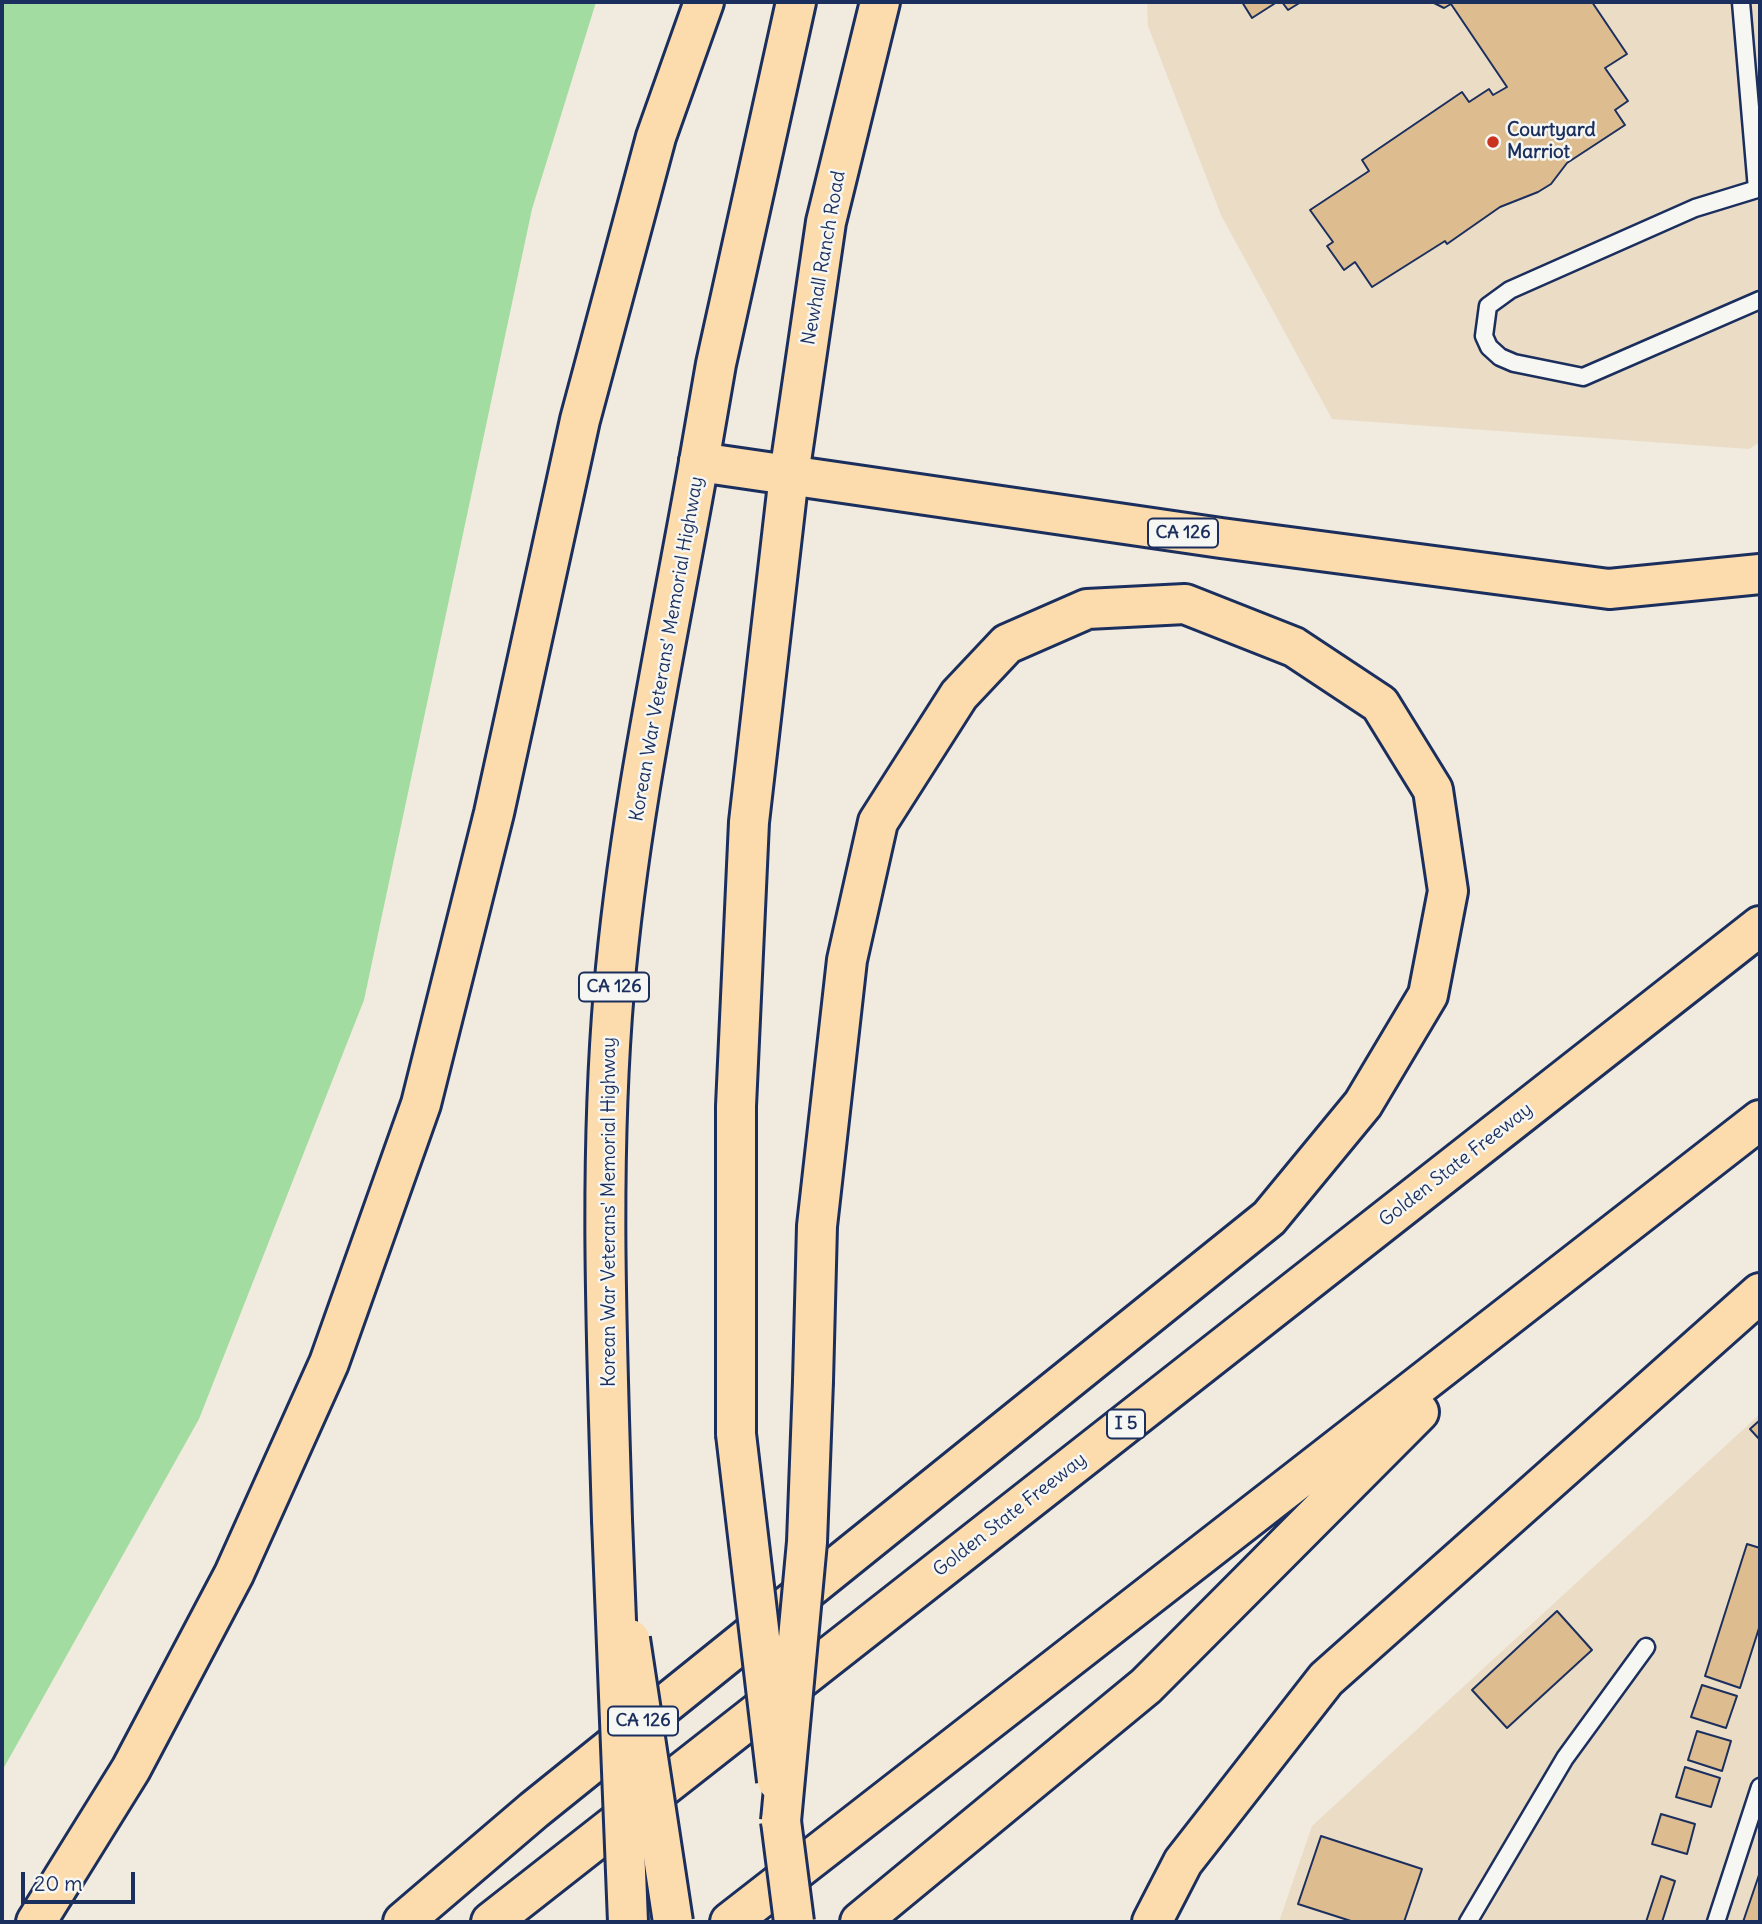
<!DOCTYPE html>
<style>
body{margin:0}
#map{position:relative;width:1762px;height:1924px;overflow:hidden;background:#f1eade;font-family:Delius,sans-serif}
canvas{display:block}
.frame{position:absolute;inset:0;border:4px solid #1b2f5e;pointer-events:none}
.scale{position:absolute;left:21px;top:1872px;width:114px;height:32px;box-sizing:border-box;border:4px solid #1b2f5e;border-top:0;padding-left:9px;font-size:21px;line-height:24px;white-space:nowrap;color:#1b2f5e;-webkit-text-stroke:5px #f6f6f2;paint-order:stroke}
</style>
<div id="map">
<canvas width="1762" height="1924"></canvas>
<div class="frame"></div>
<div class="scale">20 m</div>
</div>
<script>
const c = document.querySelector('canvas').getContext('2d');
c.lineJoin = 'round';
function fill(path, color) { c.fillStyle = color; c.fill(path, 'evenodd'); }
function stroke(path, color, width, dash) { c.strokeStyle = color; c.lineWidth = width; c.lineCap = dash ? 'butt' : 'round'; c.setLineDash(dash || []); c.stroke(path); }
function label(font, color, halo, rows, align = 'center') {
  c.font = font + ' Delius,sans-serif'; c.lineWidth = 5; c.setLineDash([]); c.textBaseline = 'middle'; c.strokeStyle = halo; c.fillStyle = color; for (const [text, x, y, turn = 0] of rows) {
    c.save(); c.translate(x, y); c.rotate((+turn || 0) * Math.PI / 180); c.textAlign = isNaN(turn) ? turn : align; if (halo) c.strokeText(text, 0, 0); c.fillText(text, 0, 0); c.restore();
  }
}
const built = new Path2D(`
 M1147 2H1760V442L1749 449 1332 419 1221 215 1148 26Z
 M1760 1414V1922H1279L1312 1826Z`);
const green = new Path2D(`
 M2 2H596L532 209 364 1000 199 1419 2 1771Z`);
const building = new Path2D(`
 M1242 2H1277L1252 18Z
 M1282 2H1301L1288 10Z
 M1432 2H1592L1627 54 1605 68 1628 101 1615 110 1625 125 1567 163 1551 184 1538 192 1500 207 1447 244 1445 241 1372 287 1355 262 1344 270 1327 246 1333 242 1310 210 1369 171 1362 160 1462 92 1469 102 1489 89 1493 95 1507 87 1451 4 1444 8Z
 M1760 1420V1440L1750 1429Z
 M1747 1544 1760 1548V1625L1740 1688 1705 1676Z
 M1557 1611 1592 1650 1507 1728 1472 1690Z
 M1702 1685 1737 1696 1726 1728 1691 1717Z
 M1697 1731 1731 1741 1722 1771 1688 1760Z
 M1685 1767 1720 1778 1711 1807 1676 1797Z
 M1661 1814 1695 1824 1687 1854 1652 1844Z
 M1321 1836 1422 1869 1404 1922H1354L1298 1904Z
 M1760 1872V1922H1743Z
 M1661 1876 1675 1881 1662 1922H1646Z`);
const service = new Path2D(`
 M1741 2 1757 189 1695 208 1510 290 1488 306 1484 336 1489 347 1500 357 1514 363 1583 377 1760 300
 M1468 1922 1565 1758 1646 1647
 M1716 1922 1760 1787`);
const primary = new Path2D(`
 M699 462 716 364 796 2
 M736 1434V1106L749 822 789 475 826 222 880 2`);
const trunk = new Path2D(`
 M612 1520C607 1344 599 1166 614 990 629 813 668 637 699 462`);
const motorway = new Path2D(`
 M699 462 1221 538 1609 589 1760 574
 M36 1922 131 1769 234 1574 329 1363 421 1104 494 813 580 420 656 137 704 2
 M403 1922 534 1810 1269 1218 1363 1104 1428 995 1448 891 1433 790 1380 704 1294 647 1185 604 1087 609 1007 644 959 695 878 822 847 960 817 1226 813 1381
 M491 1922 1760 926
 M730 1922 1760 1120
 M860 1922 1146 1686 1419 1412
 M1152 1922 1183 1862 1326 1679 1760 1293`);
const primaryBridge = new Path2D(`
 M736 1434 777 1781`);
const trunkBridge = new Path2D(`
 M630 1639 673 1922
 M781 1821 794 1922`);
const motorwayBridge = new Path2D(`
 M612 1520 628 1922
 M781 1821 807 1542 813 1381`);
const markers = [
 [1493,142,7,"#c8321e"]
];
const shields = [
 [1183,533,70],
 [614,987,70],
 [1126,1424,38],
 [643,1721,70]
];
const shieldNames = [
 ["CA 126",1183,533],
 ["CA 126",614,987],
 ["I 5",1126,1424],
 ["CA 126",643,1721]
];
const poiNames = [
 ["Courtyard",1507,131],
 ["Marriot",1507,153]
];
const streetNames = [
 ["Newhall Ranch Road",824,258,-80],
 ["Korean War Veterans' Memorial Highway",667,649,-80],
 ["Golden State Freeway",1456,1165,-38],
 ["Korean War Veterans' Memorial Highway",610,1212,-90],
 ["Golden State Freeway",1010,1515,-38]
];
fill(built, '#ebdcc6');
fill(green, '#a3dca1');
fill(building, '#ddbc8f');
stroke(building, '#1b2f5e', 2);
stroke(service, '#1b2f5e', 21);
stroke(primary, '#1b2f5e', 44);
stroke(trunk, '#1b2f5e', 44);
stroke(motorway, '#1b2f5e', 44);
stroke(service, '#f6f6f2', 16);
stroke(primary, '#fcdcac', 38);
stroke(trunk, '#fcdcac', 38);
stroke(motorway, '#fcdcac', 38);
stroke(primaryBridge, '#1b2f5e', 44, []);
stroke(trunkBridge, '#1b2f5e', 44, []);
stroke(motorwayBridge, '#1b2f5e', 44, []);
stroke(primaryBridge, '#fcdcac', 38);
stroke(trunkBridge, '#fcdcac', 38);
stroke(motorwayBridge, '#fcdcac', 38);
for (const [x, y, r, color] of markers) { const dot = new Path2D(); dot.arc(x, y, r, 0, 2 * Math.PI); c.fillStyle = color; c.fill(dot); stroke(dot, '#f6f6f2', 2.5); }
for (const [x, y, w] of shields) { const box = new Path2D(); box.roundRect(x - w / 2, y - 14.5, w, 29, 5); c.fillStyle = '#f6f6f2'; c.fill(box); stroke(box, '#1b2f5e', 2); }
label('bold 18px', '#1b2f5e', null, shieldNames);
label('bold 19px', '#1b2f5e', '#f6f6f2', poiNames, 'left');
label('19px', '#1b2f5e', '#f6f6f2', streetNames);
</script>
